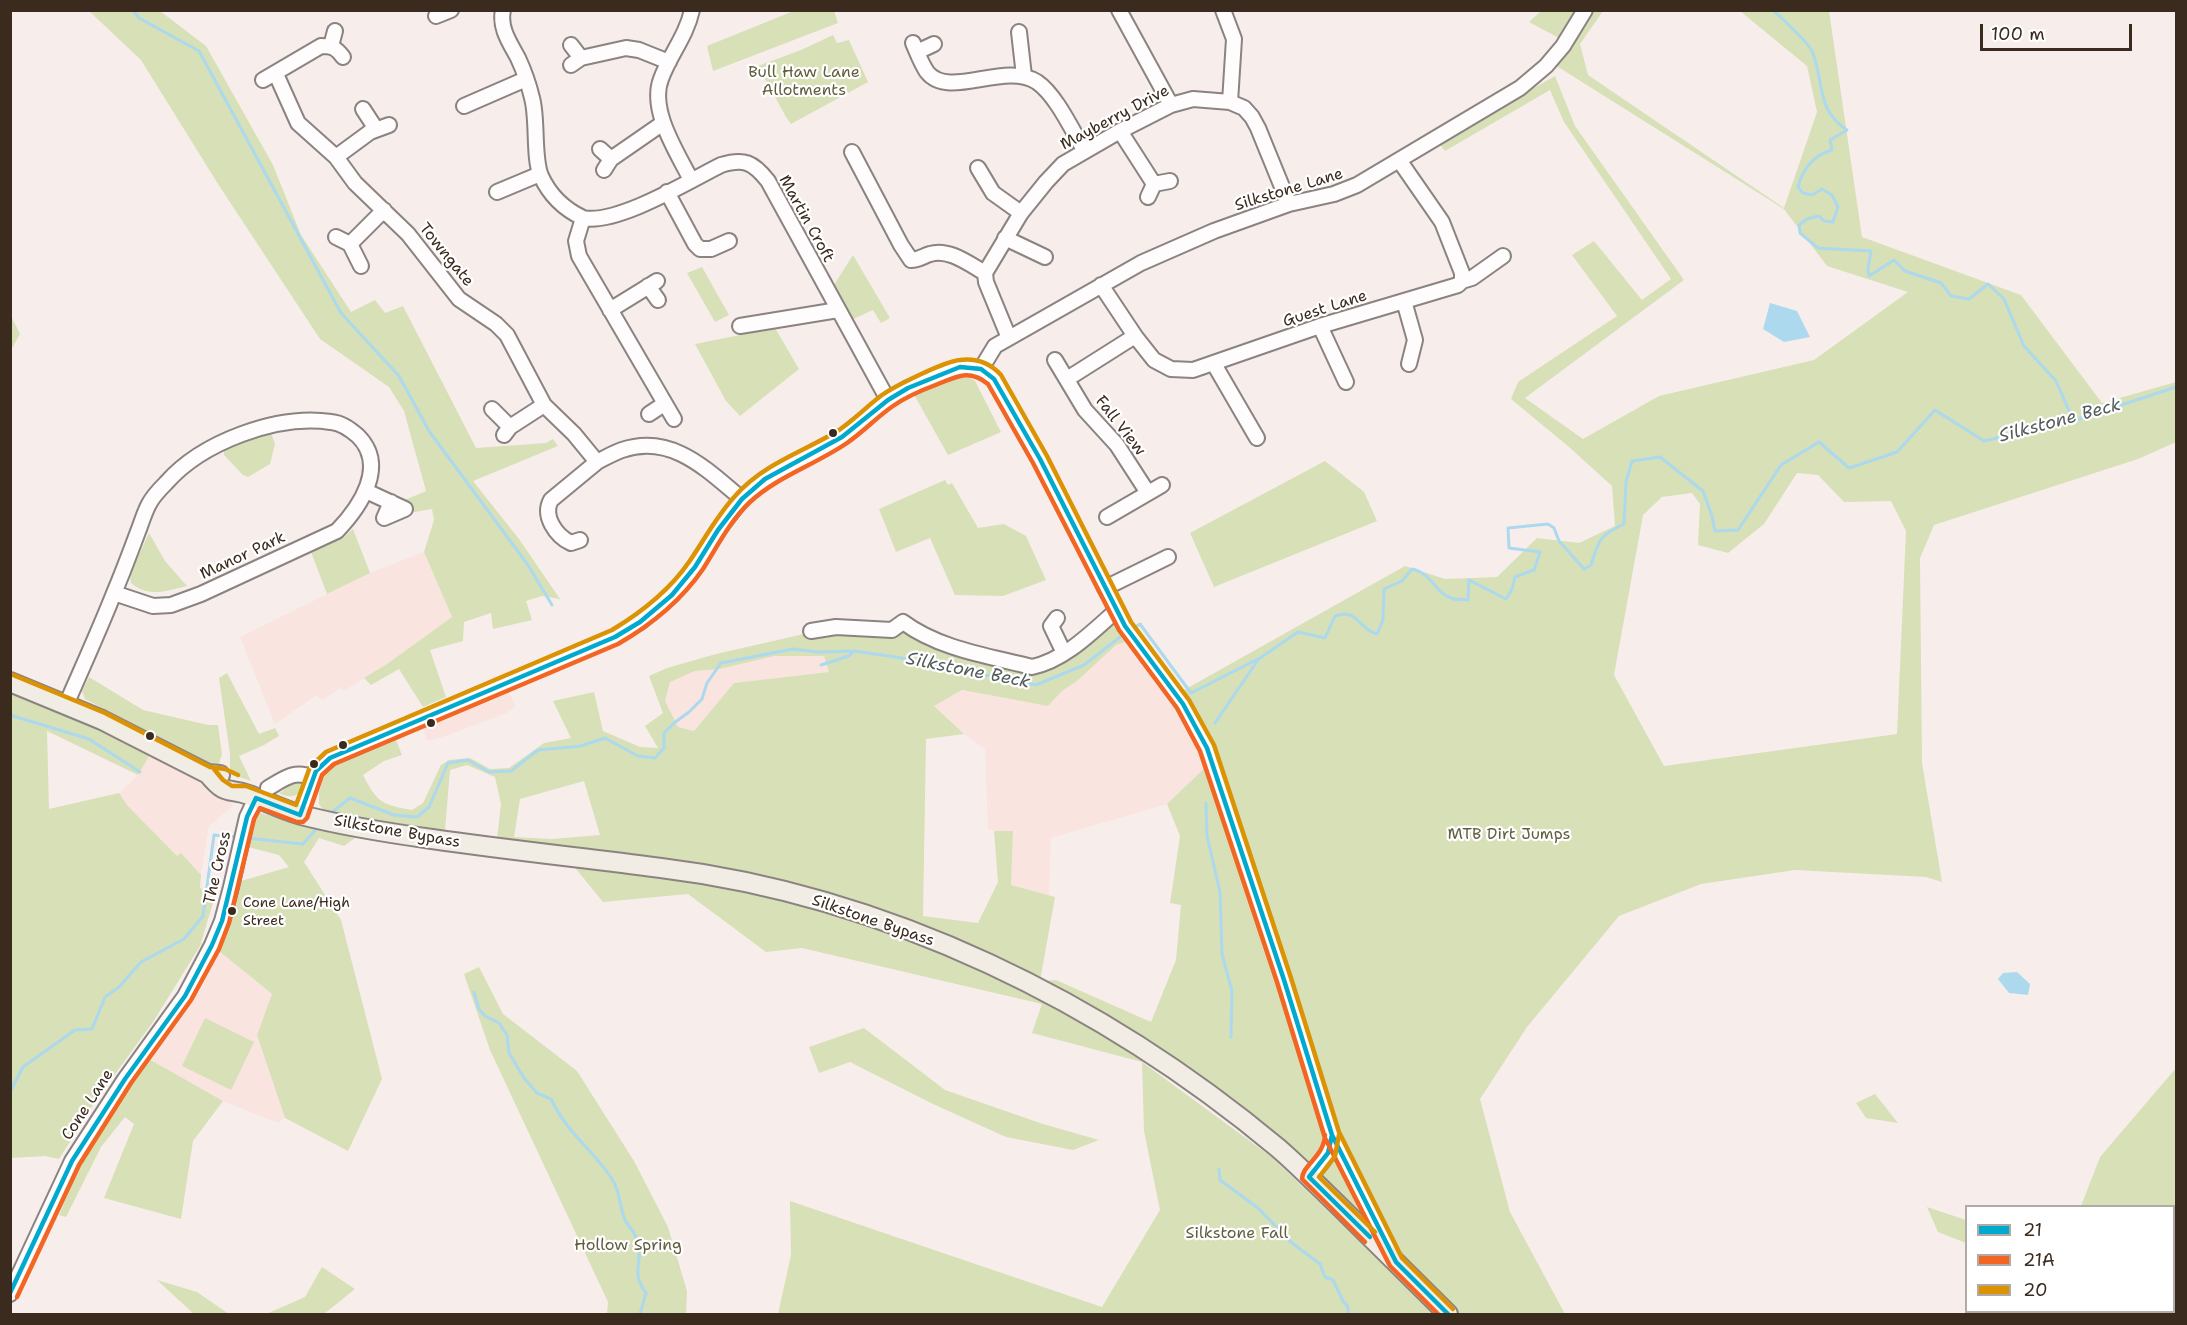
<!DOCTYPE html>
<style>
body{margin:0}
#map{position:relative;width:2187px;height:1325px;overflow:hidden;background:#f7eeec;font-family:"Shantell Sans",sans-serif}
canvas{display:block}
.frame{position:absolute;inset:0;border:12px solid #3b2a1e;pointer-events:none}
.legend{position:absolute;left:1965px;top:1205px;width:210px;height:108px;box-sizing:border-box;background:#fff;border:2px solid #b1aaa5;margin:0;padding:8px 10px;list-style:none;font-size:18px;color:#3b2a1e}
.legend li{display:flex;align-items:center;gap:12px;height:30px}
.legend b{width:30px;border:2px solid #b1aaa5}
.scale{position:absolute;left:1980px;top:24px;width:152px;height:27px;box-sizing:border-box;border:3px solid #3b2a1e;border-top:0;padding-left:8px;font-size:18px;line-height:21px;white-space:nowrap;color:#3b2a1e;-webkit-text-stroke:4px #fff;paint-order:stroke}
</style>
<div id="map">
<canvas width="2187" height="1325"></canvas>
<div class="frame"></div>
<ul class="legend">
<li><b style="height:8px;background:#00a9ce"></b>21</li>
<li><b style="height:8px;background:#f26522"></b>21A</li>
<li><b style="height:8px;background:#db9304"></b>20</li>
</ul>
<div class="scale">100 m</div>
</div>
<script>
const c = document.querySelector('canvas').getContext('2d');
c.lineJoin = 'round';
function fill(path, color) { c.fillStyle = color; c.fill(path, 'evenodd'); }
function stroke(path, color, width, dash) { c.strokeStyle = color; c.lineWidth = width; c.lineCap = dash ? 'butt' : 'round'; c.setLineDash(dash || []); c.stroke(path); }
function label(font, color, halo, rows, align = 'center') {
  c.font = font + ' "Shantell Sans",sans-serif'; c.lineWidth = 4.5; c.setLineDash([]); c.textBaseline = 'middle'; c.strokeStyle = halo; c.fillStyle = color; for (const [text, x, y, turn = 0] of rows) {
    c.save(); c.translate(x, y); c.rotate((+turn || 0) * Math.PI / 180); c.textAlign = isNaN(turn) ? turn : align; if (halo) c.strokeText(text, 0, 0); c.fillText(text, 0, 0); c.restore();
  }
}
const built = new Path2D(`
 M424 552 452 617 387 664 344 691 341 688 322 700 317 695 275 724 240 637 370 573Z
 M1134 639 1164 678 1212 762 1167 804 1051 838 1049 895 1011 886 1013 831H994L988 828 985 749 964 734 933 706 962 690 1048 706 1062 691 1077 681 1116 645Z
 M774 656H824L829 672 734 683 694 731 678 727 665 701 670 682 695 671 720 669Z
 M506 688 516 706 506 713 452 734 427 741 423 728Z
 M151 753 227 798 233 806 209 826 201 875 181 853 177 856 127 805 119 793 138 775Z
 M219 951 272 994 257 1035 285 1118 278 1123 223 1101 149 1059 183 1013Z`);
const green = new Path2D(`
 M796 10 834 11 838 23 713 71 707 46Z
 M89 11H160L206 46 273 165 301 235 351 312 375 300 385 313 403 306 476 448 546 443 553 439 558 446 473 481 519 539 560 599 542 596 526 601 532 620 493 629 491 613 464 622 463 641 430 650 446 697 423 707 399 669 371 685 364 678 387 664 452 617 424 552 434 520 432 509 415 512 398 503 426 491 404 411 389 387 320 339 218 184 141 60Z
 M1541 11H1577L1559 38 1529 22Z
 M1591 11H1603L1580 44 1588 75 1784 208 1817 112 1807 66 1740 11H1829L1862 237 2021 295 2102 403 2176 382V442L2138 459 1934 525 1920 558 1922 763 1942 882 1926 877 1795 870 1701 884 1619 916 1527 1027 1480 1099 1510 1212 1565 1314H1458L1359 1217 1301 1155 1149 1041 1147 1052 1142 1062 1273 1158 1434 1314H778L791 1255 790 1201 1102 1307 1160 1210 1144 1131 1142 1062 1032 1033 1042 1004 802 948 766 952 688 894 603 902 572 864 768 892 1039 981 1011 965 889 914 750 872 497 839 501 804 495 777 467 765 450 770 445 830 325 813 319 804V791L325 774 337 763 396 740 402 755 384 761 363 775C377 803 383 805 412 810L423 803 441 765 449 760 470 758 490 769 509 768 544 743 571 738 553 701 594 692 603 731 640 747 658 748 645 726 663 713 649 676 667 668 716 654 804 634 811 631 892 630 903 622 917 633 1032 667 1117 610 1134 639 1116 645 1077 681 1062 691 1048 706 962 690 934 706 964 734 926 739 923 916 978 923 998 882 994 831H1013L1011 885 1055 897 1040 981 1056 980 1151 1022 1176 960 1181 905 1170 903 1180 836 1167 804 1211 762 1216 751 1184 690 1405 566 1445 579 1497 577 1537 538 1579 543 1615 526 1612 486 1569 447 1511 399 1518 382 1617 316 1572 255 1594 241 1642 300 1671 279 1564 122 1550 90 1445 151 1438 142 1555 76 1575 126 1684 280 1525 398 1583 439 1659 396 1814 360 1908 292 1827 266 1784 209 1555 65ZM1797 473 1818 475 1844 502 1891 501 1906 531 1897 734 1664 766 1614 675 1643 515 1662 497 1692 493 1700 504 1698 545 1728 553 1764 524ZM774 656H824L829 672 734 683 694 731 678 727 665 701 670 682 695 671 720 669ZM584 781 600 835 552 839 514 837 520 799Z
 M833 35 837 43 849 40 868 82 791 124 786 117 758 66 801 50Z
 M853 255 890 318 881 323 873 310 853 319 834 285Z
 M702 267 729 315 715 322 687 273Z
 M11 316 20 334 11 350Z
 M775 328 799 369 740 416 726 401 695 344Z
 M956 377 970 378 975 381 1001 432 948 455 912 391 939 380Z
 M266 430 271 433 275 444 270 464 248 477 243 475 224 455V449Z
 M1325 461 1364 492 1377 521 1214 587 1190 533Z
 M945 480 948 485 952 483 978 528 1004 524 1026 536 1046 580 1003 596 955 595 930 538 896 552 879 509Z
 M353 529 370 573 327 594 311 552 344 537Z
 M149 533 165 561 187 586C167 591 148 598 131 583L130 574Z
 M227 673 259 734 275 728 279 736 264 745 239 756 251 781 230 774V754L219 678Z
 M89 677 143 710 208 725H218L222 754 218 767 85 699 82 691Z
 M11 689 99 725 151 753 138 775 47 731 49 809 119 793 127 805 177 856 181 853 201 875 200 888 216 893 200 946 153 1022 97 1099 59 1159 45 1156 11 1158Z
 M299 781 303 784V788C297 798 289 798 279 793L283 791 284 786 289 782Z
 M260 813 355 838 344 846 319 838 304 862 341 920 382 1079 348 1151 285 1118 257 1035 272 994 219 951 241 881 289 867 279 855 248 847 252 823Z
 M479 967 503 1014 577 1071 634 1161 668 1227 687 1291 686 1314H607L608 1302 490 1050 464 974Z
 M205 1018 254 1042 231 1090 182 1066Z
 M864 1028 945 1090 1043 1124 1099 1140 1073 1150 1006 1137 933 1104 850 1062 819 1073 809 1047Z
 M149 1059 223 1101 193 1141 181 1219 104 1198 134 1124 125 1117 101 1147 66 1217 59 1215 80 1165Z
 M2176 1068V1314H2039L2040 1312H2174V1206H2081L2100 1157Z
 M1875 1094 1898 1123 1866 1118 1856 1103Z
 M1927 1207 1966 1220V1243L1938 1232Z
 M322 1267 355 1289 324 1314H266L305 1297Z
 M157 1280 197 1292 229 1314H194Z`);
const water = new Path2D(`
 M1770 303 1797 311 1810 337 1784 342 1763 329Z
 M2017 972 2030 984 2028 995 2009 993 1998 979 2003 973Z`);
const stream = new Path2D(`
 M133 10 139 18 199 51 341 313 399 376 429 431 528 565 552 605
 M1773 10C1782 19 1808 42 1812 51 1825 82 1815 109 1847 130L1830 140 1832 150C1814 155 1802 169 1798 187L1803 193 1812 195 1822 189 1832 195 1838 207 1833 222 1824 221 1819 216 1807 219 1799 225 1800 233 1818 248 1871 251 1868 269 1869 276 1894 260 1905 271 1941 283 1951 296 1969 299 1988 284 2004 299 2024 346 2056 381 2073 420
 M1132 629 1140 624 1191 693 1260 658 1298 632 1325 638 1335 616C1358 608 1358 629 1377 634L1383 620 1384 589 1402 581 1412 569C1434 574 1434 594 1454 599 1458 600 1464 599 1468 600L1469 580 1506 599 1512 589 1515 577 1534 570 1540 552 1509 548 1508 528 1548 524 1554 528 1559 541 1584 569 1591 565C1599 539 1599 536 1624 524L1626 482 1632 461 1660 457 1703 491 1712 516 1715 531 1738 530 1781 465 1819 442 1849 468 1897 452 1935 410 1984 441 2073 421 2176 387
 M821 665 849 656 854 651
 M10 715 89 739 140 772
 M1215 723 1258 660
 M1206 803 1207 836 1220 892 1222 954 1232 991 1231 1037
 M331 813 350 798 394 815 417 817 429 807 448 763 468 760 489 772 511 771 538 750 581 746 605 738 638 756 655 758 664 748V733L674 723 689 712 702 699 707 683 721 663 793 649 818 652 854 651 896 657 1036 685 1084 665 1124 634
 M247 838 303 844 317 828
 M474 992 479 1009 485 1016 499 1023 507 1035 509 1053 524 1078 537 1093 551 1099C567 1133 590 1147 610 1176 620 1189 619 1205 625 1220 629 1227 635 1232 637 1240 645 1261 629 1270 646 1293L640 1314
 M10 1092 23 1067 75 1030 92 1029 105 997 119 987 141 962 184 939 203 916 214 835 237 837
 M1219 1169 1220 1180 1258 1208 1292 1243 1320 1264 1325 1277 1333 1280 1343 1301 1348 1307V1314`);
const minor = new Path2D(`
 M503 10C499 28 510 43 518 58 524 71 529 85 532 98 538 119 533 158 541 176 550 196 564 209 583 218
 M1119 10 1171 105
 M1223 10 1234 39 1230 102
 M436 16 451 10
 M1019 32 1024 76
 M913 43C917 52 921 63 927 72 949 100 1004 61 1037 82 1056 95 1072 130 1084 150
 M571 45 581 58
 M331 46 335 31
 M917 52 934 44
 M571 65 581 58 626 48 639 50 669 62
 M276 74 298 123 336 157 355 183 408 234 459 299 496 324 507 335 544 405 574 434 597 462C605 458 613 453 622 450 672 433 707 470 742 499
 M263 80 321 46C333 46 336 48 343 57
 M464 106 526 79
 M363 109 376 129
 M1120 131 1154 184
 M600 149 611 159
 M852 152 901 245 911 260C919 260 923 256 930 254 949 248 969 264 985 273
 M336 157 370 132 389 125
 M978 168 993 193 1021 213
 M604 170 611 159 663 123
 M691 180C677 152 649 110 661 79 670 54 686 37 692 10
 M497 192 540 174
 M667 192 695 244 700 249H711L729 241
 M1148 197 1154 184 1170 181
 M336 237 350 244
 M1005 238 1045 257
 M361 266 350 244 384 210
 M985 273 1021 213 1046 182 1063 164 1120 131 1171 105 1193 99 1230 102 1244 108 1252 117 1258 128 1289 204
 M985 273 986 282 1009 338
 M1462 281 1472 278 1503 256
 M1101 285 1135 336 1154 360 1171 369 1193 370 1320 326 1458 285 1462 281V273L1442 222 1399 160
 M648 286 658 300
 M1404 301 1415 340 1409 364
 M610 310 657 281
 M740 326 838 310
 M1320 326 1346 382
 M1055 360 1085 410 1117 445 1148 493
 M1214 364 1257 438
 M981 369 995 346 1141 263 1214 231 1289 204 1334 194 1357 185 1520 88 1546 66 1563 46 1585 10
 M1067 379 1135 336
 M492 409 510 427
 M649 414 664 404
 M674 419 579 256 576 241 583 218C617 225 689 181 721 165 744 158 753 162 768 181L888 400
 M504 435 510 427 544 405
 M366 491 405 509 384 518 391 502
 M1107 517 1162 485
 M580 540 571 543C556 536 542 516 551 500L597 462
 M1105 588 1168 557
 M1057 618 1051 626 1064 653
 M811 631 836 627 892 630 903 622C939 649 989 656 1032 667 1065 660 1092 632 1117 610
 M66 705C82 668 99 631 114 593 123 572 131 550 139 529 142 521 145 511 149 504 153 496 160 489 166 483 202 442 277 414 331 422 342 423 350 429 358 436 388 466 360 507 337 531L201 594 171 605 153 606 114 593
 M268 788C284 779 294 769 313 778
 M300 815 316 771 330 758 615 637 640 622 672 595 695 567 718 530 742 499 765 479 842 437 888 400 908 388 960 367 981 369 987 372 994 379 1040 459 1125 626 1183 704 1207 748 1284 980 1332 1135 1391 1252
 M1309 1177C1320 1165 1333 1153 1332 1135
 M10 1294 72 1161 125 1079 185 996 212 945 222 921 231 887 247 817 256 798`);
const highway = new Path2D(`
 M10 682 102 720 208 774 220 775
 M208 774C227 797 227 787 249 795 267 802 283 810 301 815 344 826 388 833 432 839 508 850 585 858 661 868 888 896 1103 1002 1278 1148 1299 1166 1319 1187 1339 1206 1375 1242 1412 1278 1448 1314`);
const bus1 = new Path2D(`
 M1332 1135 1328 1153 1309 1177 1370 1237
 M10 1293 72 1161 125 1079 185 996 212 945 222 921 247 817 256 798 300 815 316 771 330 758 615 637 640 622 672 595 695 567 718 530 742 499 765 479 842 437 888 400 908 388 960 367 981 369 994 379 1040 459 1125 626 1183 704 1207 748 1284 980 1332 1135 1396 1262 1448 1314`);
const bus2 = new Path2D(`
 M1325 1135C1324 1157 1302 1165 1302 1179L1365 1242
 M17 1297 79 1165 131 1083 191 1000 219 949 229 923 254 819 260 808 297 822H303L307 818 322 775 334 764 618 644C651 625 681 601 703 569 717 547 730 521 750 502 778 476 815 465 847 443 863 432 877 417 893 406 907 396 922 390 938 384 958 376 969 369 988 384L1033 463 1119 630 1177 708 1200 751 1277 982 1325 1138 1390 1266 1438 1314`);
const bus3 = new Path2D(`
 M13 675 105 713 210 767 225 769 238 775
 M214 769 223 780 232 786H246L296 805 310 767 326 752 612 630C642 612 669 591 689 562 705 539 717 515 736 495 762 465 802 452 836 432 852 422 866 407 882 395 895 386 945 361 960 360 976 358 990 363 1001 375L1047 456 1131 622 1189 700 1214 745 1291 978 1339 1132 1402 1258 1453 1309
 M1339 1135 1335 1156 1319 1177 1375 1232`);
const markers = [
 [833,433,5,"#3b2a1e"],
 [431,723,5,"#3b2a1e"],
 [150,736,5,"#3b2a1e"],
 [343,745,5,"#3b2a1e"],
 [314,764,5,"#3b2a1e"],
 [232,911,5,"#3b2a1e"]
];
const busNames = [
 ["Cone Lane/High",243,903],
 ["Street",243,921]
];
const parkNames = [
 ["Bull Haw Lane",804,73],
 ["Allotments",804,91],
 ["MTB Dirt Jumps",1509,835],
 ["Silkstone Fall",1237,1234],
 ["Hollow Spring",628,1246]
];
const streetNames = [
 ["Mayberry Drive",1115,118,-28],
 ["Silkstone Lane",1289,190,-17],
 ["Martin Croft",806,219,61],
 ["Towngate",446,255,51],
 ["Guest Lane",1325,309,-18],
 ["Fall View",1120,426,52],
 ["Manor Park",243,556,-25],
 ["Silkstone Bypass",397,832,10],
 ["The Cross",218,868,-77],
 ["Silkstone Bypass",873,921,19],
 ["Cone Lane",88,1105,-57]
];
const waterNames = [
 ["Silkstone Beck",2060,421,-15],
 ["Silkstone Beck",968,671,11]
];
fill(built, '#f9e4e0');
fill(green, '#d7e0b7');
fill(water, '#acd9ed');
stroke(stream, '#acd9ed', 3);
stroke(minor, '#8b8380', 18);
stroke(highway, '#8b8380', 22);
stroke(minor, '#fefcfc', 14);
stroke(highway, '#f1ece4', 18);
stroke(bus1, '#00a9ce', 4.5);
stroke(bus2, '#f26522', 4.5);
stroke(bus3, '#db9304', 4.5);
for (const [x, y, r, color] of markers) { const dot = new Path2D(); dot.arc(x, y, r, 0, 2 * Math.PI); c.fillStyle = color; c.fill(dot); stroke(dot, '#fff', 2); }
label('14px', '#3b2a1e', '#fff', busNames, 'left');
label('16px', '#625d3f', '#fff', parkNames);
label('16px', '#3b2a1e', '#fff', streetNames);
label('italic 18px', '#535c5c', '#fff', waterNames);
</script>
